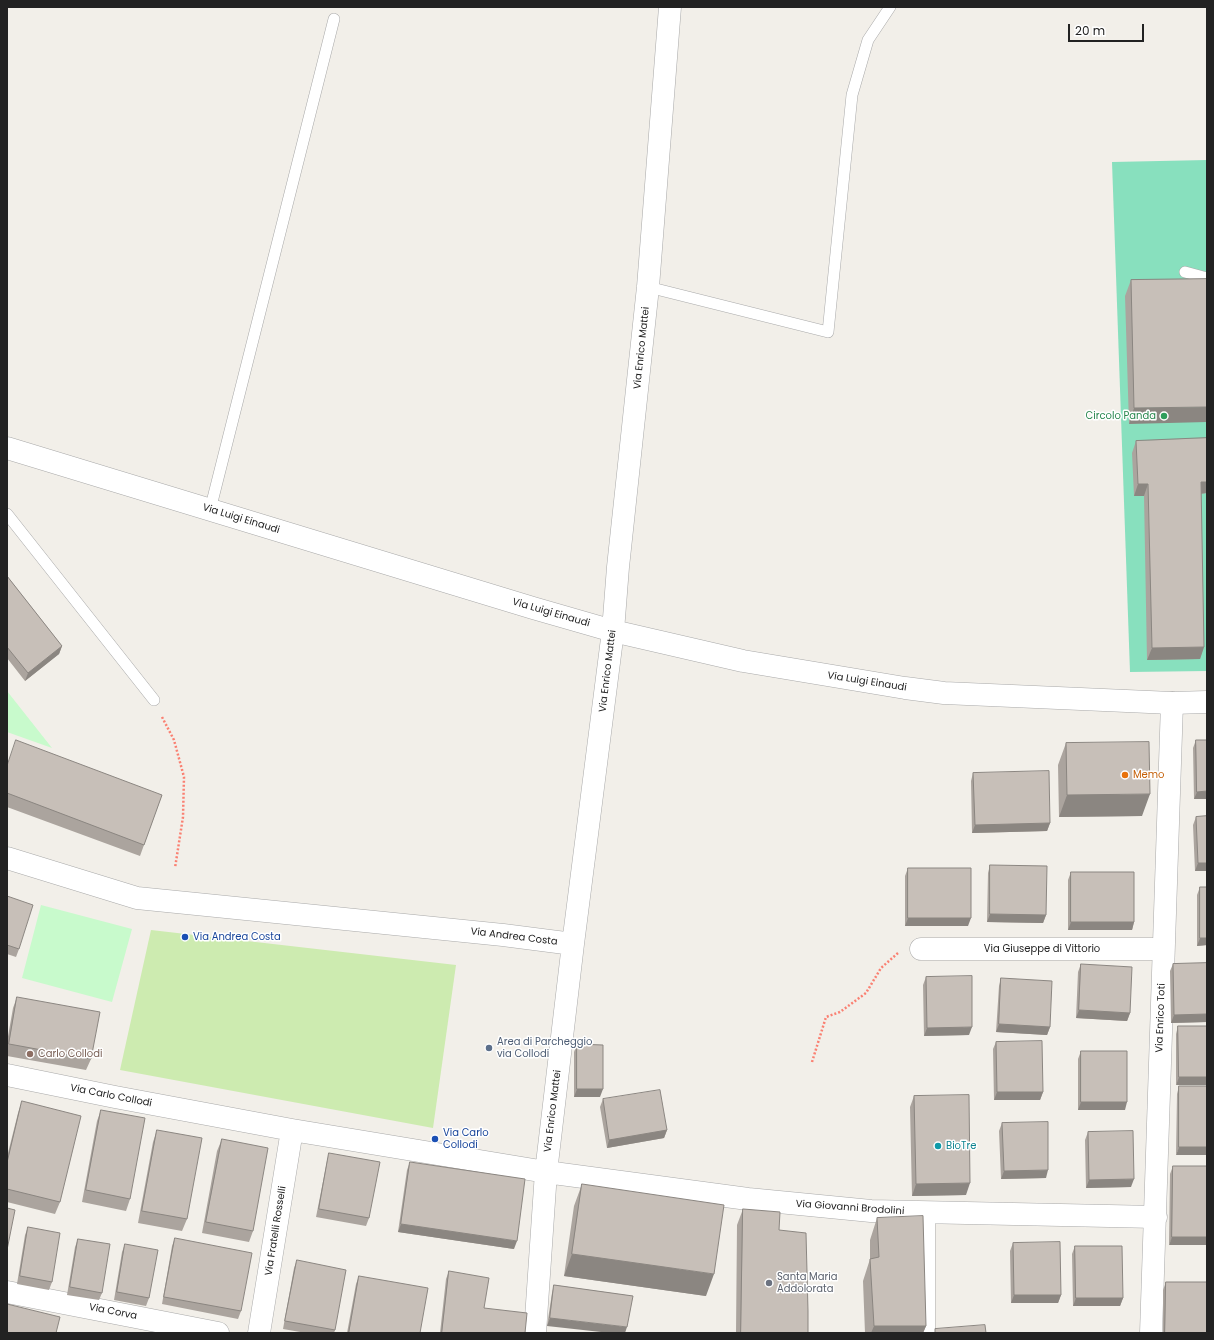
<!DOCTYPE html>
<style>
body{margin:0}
#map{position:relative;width:1214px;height:1340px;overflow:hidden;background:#f2efe9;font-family:Poppins,sans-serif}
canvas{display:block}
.frame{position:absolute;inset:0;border:8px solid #222;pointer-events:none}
.scale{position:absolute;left:1068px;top:24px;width:76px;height:18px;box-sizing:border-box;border:2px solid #222;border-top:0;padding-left:5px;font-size:12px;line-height:14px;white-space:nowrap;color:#222;-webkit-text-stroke:3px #fff;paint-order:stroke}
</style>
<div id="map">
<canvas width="1214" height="1340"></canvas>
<div class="frame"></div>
<div class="scale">20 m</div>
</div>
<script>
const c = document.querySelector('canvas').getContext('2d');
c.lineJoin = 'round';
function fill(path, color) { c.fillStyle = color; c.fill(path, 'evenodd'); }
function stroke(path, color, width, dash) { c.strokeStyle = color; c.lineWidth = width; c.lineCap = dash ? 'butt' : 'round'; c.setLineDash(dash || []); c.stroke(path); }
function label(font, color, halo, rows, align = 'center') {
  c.font = font + ' Poppins,sans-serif'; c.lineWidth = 3; c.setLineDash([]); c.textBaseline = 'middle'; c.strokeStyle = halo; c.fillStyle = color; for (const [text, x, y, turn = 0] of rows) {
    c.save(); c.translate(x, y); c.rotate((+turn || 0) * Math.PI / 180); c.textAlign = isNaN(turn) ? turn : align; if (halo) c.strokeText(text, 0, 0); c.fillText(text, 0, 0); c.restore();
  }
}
const grass = new Path2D(`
 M151 930 456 965 433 1128 120 1070Z`);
const park = new Path2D(`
 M7 691 52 748 7 732Z
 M41 905 132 929 112 1002 22 978Z`);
const pitch = new Path2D(`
 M1207 160V671L1130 672 1112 162Z`);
const path = new Path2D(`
 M162 717 174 740 184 777 183 817 175 868
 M812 1062 826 1017 840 1012 866 993 881 968 898 953`);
const service = new Path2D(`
 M1185 272 1207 278
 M648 287 828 332 852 95 868 40 890 7
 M210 510 334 19
 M7 514 154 700`);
const minor = new Path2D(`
 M7 858 137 898 503 935 573 944
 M921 949H1163
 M7 1075 115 1097 292 1130 546 1172 748 1199 871 1211 1156 1217
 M924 1213V1333
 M259 1333 292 1130
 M535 1333 546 1172 573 944 613 631
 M1151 1333 1172 703`);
const tertiary = new Path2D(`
 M7 448 533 608 613 631 743 661 905 688 944 693 1172 703 1207 702
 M613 631 618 567 648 287 670 7
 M7 1292 218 1333`);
const wall = new Path2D(`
 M1207 279 1129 424 1125 296 1131 280Z
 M1207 438V493L1201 494 1204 647 1200 659 1147 660 1144 496H1134L1132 453 1136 441Z
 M7 576 62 646 59 654 25 681 7 658Z
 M1196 740 1207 799H1194L1193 748Z
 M1066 743 1142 816 1059 817 1058 765Z
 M7 766 162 795 140 856 7 807Z
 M973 773 1050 823 1047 831 972 833 971 781Z
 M1207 816V871H1195L1193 825 1196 817Z
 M990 865 1046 915 1043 923 987 922 988 873Z
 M908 868 968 926H905V876Z
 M1071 872 1134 922 1132 930H1068V880Z
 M1200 887 1207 945 1197 946V895Z
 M7 896 19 949 16 957 7 954Z
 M1207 963V1022L1171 1023 1170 971 1173 964Z
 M1081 964 1130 1013 1127 1021 1076 1018 1078 972Z
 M926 977 969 1035 924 1036 923 985Z
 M1001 978 1050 1027 1047 1035 996 1032 999 986Z
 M17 997 91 1059 86 1070 7 1056V1042L13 1008Z
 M1178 1026H1207L1176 1085V1034Z
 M996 1042 1043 1092 1040 1100H994L993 1049Z
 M577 1044 600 1097H574V1052Z
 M1081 1051 1125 1110H1078V1059Z
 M1179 1086H1207L1176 1155 1177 1094Z
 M914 1096 966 1195 912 1196 910 1107Z
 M603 1099 667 1130 664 1138 607 1148 600 1107Z
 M22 1101 60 1202 55 1214 7 1202V1157L18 1113Z
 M101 1110 130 1199 126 1211 82 1202 97 1121Z
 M1002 1123 1046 1178 1001 1179 999 1131Z
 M157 1130 187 1219 182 1231 138 1223 153 1142Z
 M1088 1132 1131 1187 1086 1188 1085 1140Z
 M222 1139 253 1231 249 1242 202 1233 217 1151Z
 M329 1153 369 1218 366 1226 316 1217 327 1161Z
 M410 1162 514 1249 398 1232 407 1170Z
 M1173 1166H1207L1169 1245 1170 1174Z
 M582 1184 706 1296 564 1276 574 1206Z
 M743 1209 779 1230 808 1333H736L737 1225Z
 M877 1218 926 1326 923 1333H865L863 1281 870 1259V1240Z
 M28 1227 52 1282 49 1290 17 1284 25 1235Z
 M175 1238 241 1311 238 1319 162 1304 172 1246Z
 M78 1239 102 1293 99 1300 67 1295 75 1247Z
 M1013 1243 1061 1295 1058 1303H1011L1010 1251Z
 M125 1244 149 1298 146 1306 114 1300 122 1252Z
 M1075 1246 1123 1298 1120 1306H1073L1072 1254Z
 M297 1260 335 1330 334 1333H306L283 1329 294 1268Z
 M449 1271 484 1308 525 1333H440L446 1279Z
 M359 1276 420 1333H347L356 1284Z
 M1166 1282 1207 1333H1163V1290Z
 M554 1285 633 1296 547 1326 552 1293Z`);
const shadedWall = new Path2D(`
 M1207 407V422L1129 424 1134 408Z
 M1201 482H1207V493L1196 494Z
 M1138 484H1148L1144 496H1134Z
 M62 646 59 654 25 681 28 673Z
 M1204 647 1200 659 1147 660 1152 648Z
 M1207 791V799H1194L1197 792Z
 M1150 794 1142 816 1059 817 1067 795Z
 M1050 823 1047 831 972 833 975 825Z
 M1198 863H1207V871H1195Z
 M990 914 1046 915 1043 923 987 922Z
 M908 918H971L968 926H905Z
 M1071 922H1134L1132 930H1068Z
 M1200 938H1207V945L1197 946Z
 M1079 1010 1130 1013 1127 1021 1076 1018Z
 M1207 1014V1022L1171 1023 1174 1015Z
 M999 1024 1050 1027 1047 1035 996 1032Z
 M972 1027 969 1035 924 1036 927 1028Z
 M1179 1077H1207V1085H1176Z
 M577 1089H603L600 1097H574Z
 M997 1092H1043L1040 1100H994Z
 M1081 1102H1127L1125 1110H1078Z
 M667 1130 664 1138 607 1148 609 1140Z
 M1179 1147H1207V1155H1176Z
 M1048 1170 1046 1178 1001 1179 1004 1171Z
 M1134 1179 1131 1187 1086 1188 1089 1180Z
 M970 1183 966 1195 912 1196 916 1184Z
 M401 1224 517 1241 514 1249 398 1232Z
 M1172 1237H1207V1245H1169Z
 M572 1254 714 1274 706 1296 564 1276Z
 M1014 1295H1061L1058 1303H1011Z
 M1076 1298H1123L1120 1306H1073Z
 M550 1318 627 1327 625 1333H610L547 1326Z
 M874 1326H926L923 1333H871Z`);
const building = new Path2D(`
 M1207 279V407L1134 408 1131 280Z
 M1207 438V482H1201L1204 647 1152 648 1148 484H1138L1136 441Z
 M7 576 62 646 28 673 7 647Z
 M16 740 162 795 144 845 7 793V766Z
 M1196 740H1207V791L1197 792Z
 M1149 742 1150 794 1067 795 1066 743Z
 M1049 771 1050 823 975 825 973 773Z
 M1207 816V863H1198L1196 817Z
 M990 865 1047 866 1046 915 990 914Z
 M908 868H971V918H908Z
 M1071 872H1134V922H1071Z
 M1200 887H1207V938H1200Z
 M7 896 33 905 19 949 7 945Z
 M1207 963V1014L1174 1015 1173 964Z
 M1081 964 1132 967 1130 1013 1079 1010Z
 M972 976V1027L927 1028 926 977Z
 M1001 978 1052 981 1050 1027 999 1024Z
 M17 997 100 1012 91 1059 9 1044Z
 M1178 1026H1207V1077H1179Z
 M1042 1041 1043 1092H997L996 1042Z
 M577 1044 603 1045V1089H577Z
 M1081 1051H1127V1102H1081Z
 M1179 1086H1207V1147H1179Z
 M660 1090 667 1130 609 1140 603 1099Z
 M969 1095 970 1183 916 1184 914 1096Z
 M22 1101 81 1116 60 1202 7 1189V1163Z
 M101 1110 145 1118 130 1199 86 1190Z
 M1048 1122V1170L1004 1171 1002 1123Z
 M157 1130 202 1138 187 1219 142 1211Z
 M1133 1131 1134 1179 1089 1180 1088 1132Z
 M222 1139 268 1148 253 1231 206 1222Z
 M329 1153 380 1162 369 1218 319 1209Z
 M410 1162 525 1179 517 1241 401 1224Z
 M1173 1166H1207V1237H1172Z
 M582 1184 724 1205 714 1274 572 1254Z
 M7 1208 15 1210 7 1250Z
 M743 1209 780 1212 779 1230 806 1233 808 1311V1333H741Z
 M923 1216 926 1326H874L870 1259 879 1257 877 1218Z
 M28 1227 60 1233 52 1282 20 1276Z
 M175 1238 252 1253 241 1311 164 1297Z
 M78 1239 110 1244 102 1293 70 1287Z
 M1060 1242 1061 1295H1014L1013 1243Z
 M125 1244 158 1250 149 1298 117 1292Z
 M1075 1246H1122L1123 1298H1076Z
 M297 1260 346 1270 335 1330 285 1321Z
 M449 1271 489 1278 484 1308 527 1313 525 1333H442Z
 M359 1276 428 1288 420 1333H349Z
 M1166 1282H1207V1333H1165Z
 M554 1285 633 1296 627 1327 550 1318Z
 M7 1304 60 1317 56 1333H7Z
 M985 1325 986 1333H935V1329Z`);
const markers = [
 [1164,416,4,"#2e9e5b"],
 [1125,775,4,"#e8710a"],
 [185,937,4,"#1a4fb4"],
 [489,1048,4,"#5c6f8a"],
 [30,1054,4,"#8d6e63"],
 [435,1139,4,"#1a4fb4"],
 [938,1146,4,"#0f9aa8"],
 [769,1283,4,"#6b7280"]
];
const streetNames = [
 ["Via Enrico Mattei",642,348,-84],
 ["Via Luigi Einaudi",241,519,17],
 ["Via Luigi Einaudi",551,613,16],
 ["Via Enrico Mattei",608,671,-83],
 ["Via Luigi Einaudi",867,682,9],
 ["Via Andrea Costa",514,937,7],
 ["Via Giuseppe di Vittorio",1042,949],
 ["Via Enrico Toti",1161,1018,-88],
 ["Via Carlo Collodi",111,1096,11],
 ["Via Enrico Mattei",553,1111,-83],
 ["Via Giovanni Brodolini",850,1208,4],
 ["Via Fratelli Rosselli",276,1231,-81],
 ["Via Corva",113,1312,11]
];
const leisureNames = [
 ["Circolo Panda",1156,416]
];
const foodNames = [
 ["Memo",1133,775]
];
const transitNames = [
 ["Via Andrea Costa",193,937],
 ["Via Carlo",443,1133],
 ["Collodi",443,1145]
];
const serviceNames = [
 ["Area di Parcheggio",497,1042],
 ["via Collodi",497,1054]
];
const educationNames = [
 ["Carlo Collodi",38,1054]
];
const cultureNames = [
 ["BioTre",946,1146]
];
const worshipNames = [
 ["Santa Maria",777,1277],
 ["Addolorata",777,1289]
];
fill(grass, '#cdebb0');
fill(park, '#c8facc');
fill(pitch, '#88e0be');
stroke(service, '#a9a9a9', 12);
stroke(minor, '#a9a9a9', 23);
stroke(tertiary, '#a9a9a9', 23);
stroke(path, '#fa8072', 2.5, [2, 2]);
stroke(service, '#fff', 11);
stroke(minor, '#fff', 22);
stroke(tertiary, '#fff', 22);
fill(wall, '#aba49e');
fill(shadedWall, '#8b8681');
fill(building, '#c7bfb8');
stroke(building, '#8b8681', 1);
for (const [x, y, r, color] of markers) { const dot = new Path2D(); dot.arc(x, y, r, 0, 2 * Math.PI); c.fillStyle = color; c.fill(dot); stroke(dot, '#fff', 1.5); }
label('10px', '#222', '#fff', streetNames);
label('10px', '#27864d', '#fff', leisureNames, 'right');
label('10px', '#c56008', '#fff', foodNames, 'left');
label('10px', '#164399', '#fff', transitNames, 'left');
label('10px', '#4e5e75', '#fff', serviceNames, 'left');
label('10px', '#785e54', '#fff', educationNames, 'left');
label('10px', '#0d838f', '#fff', cultureNames, 'left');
label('10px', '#5b616d', '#fff', worshipNames, 'left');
</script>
